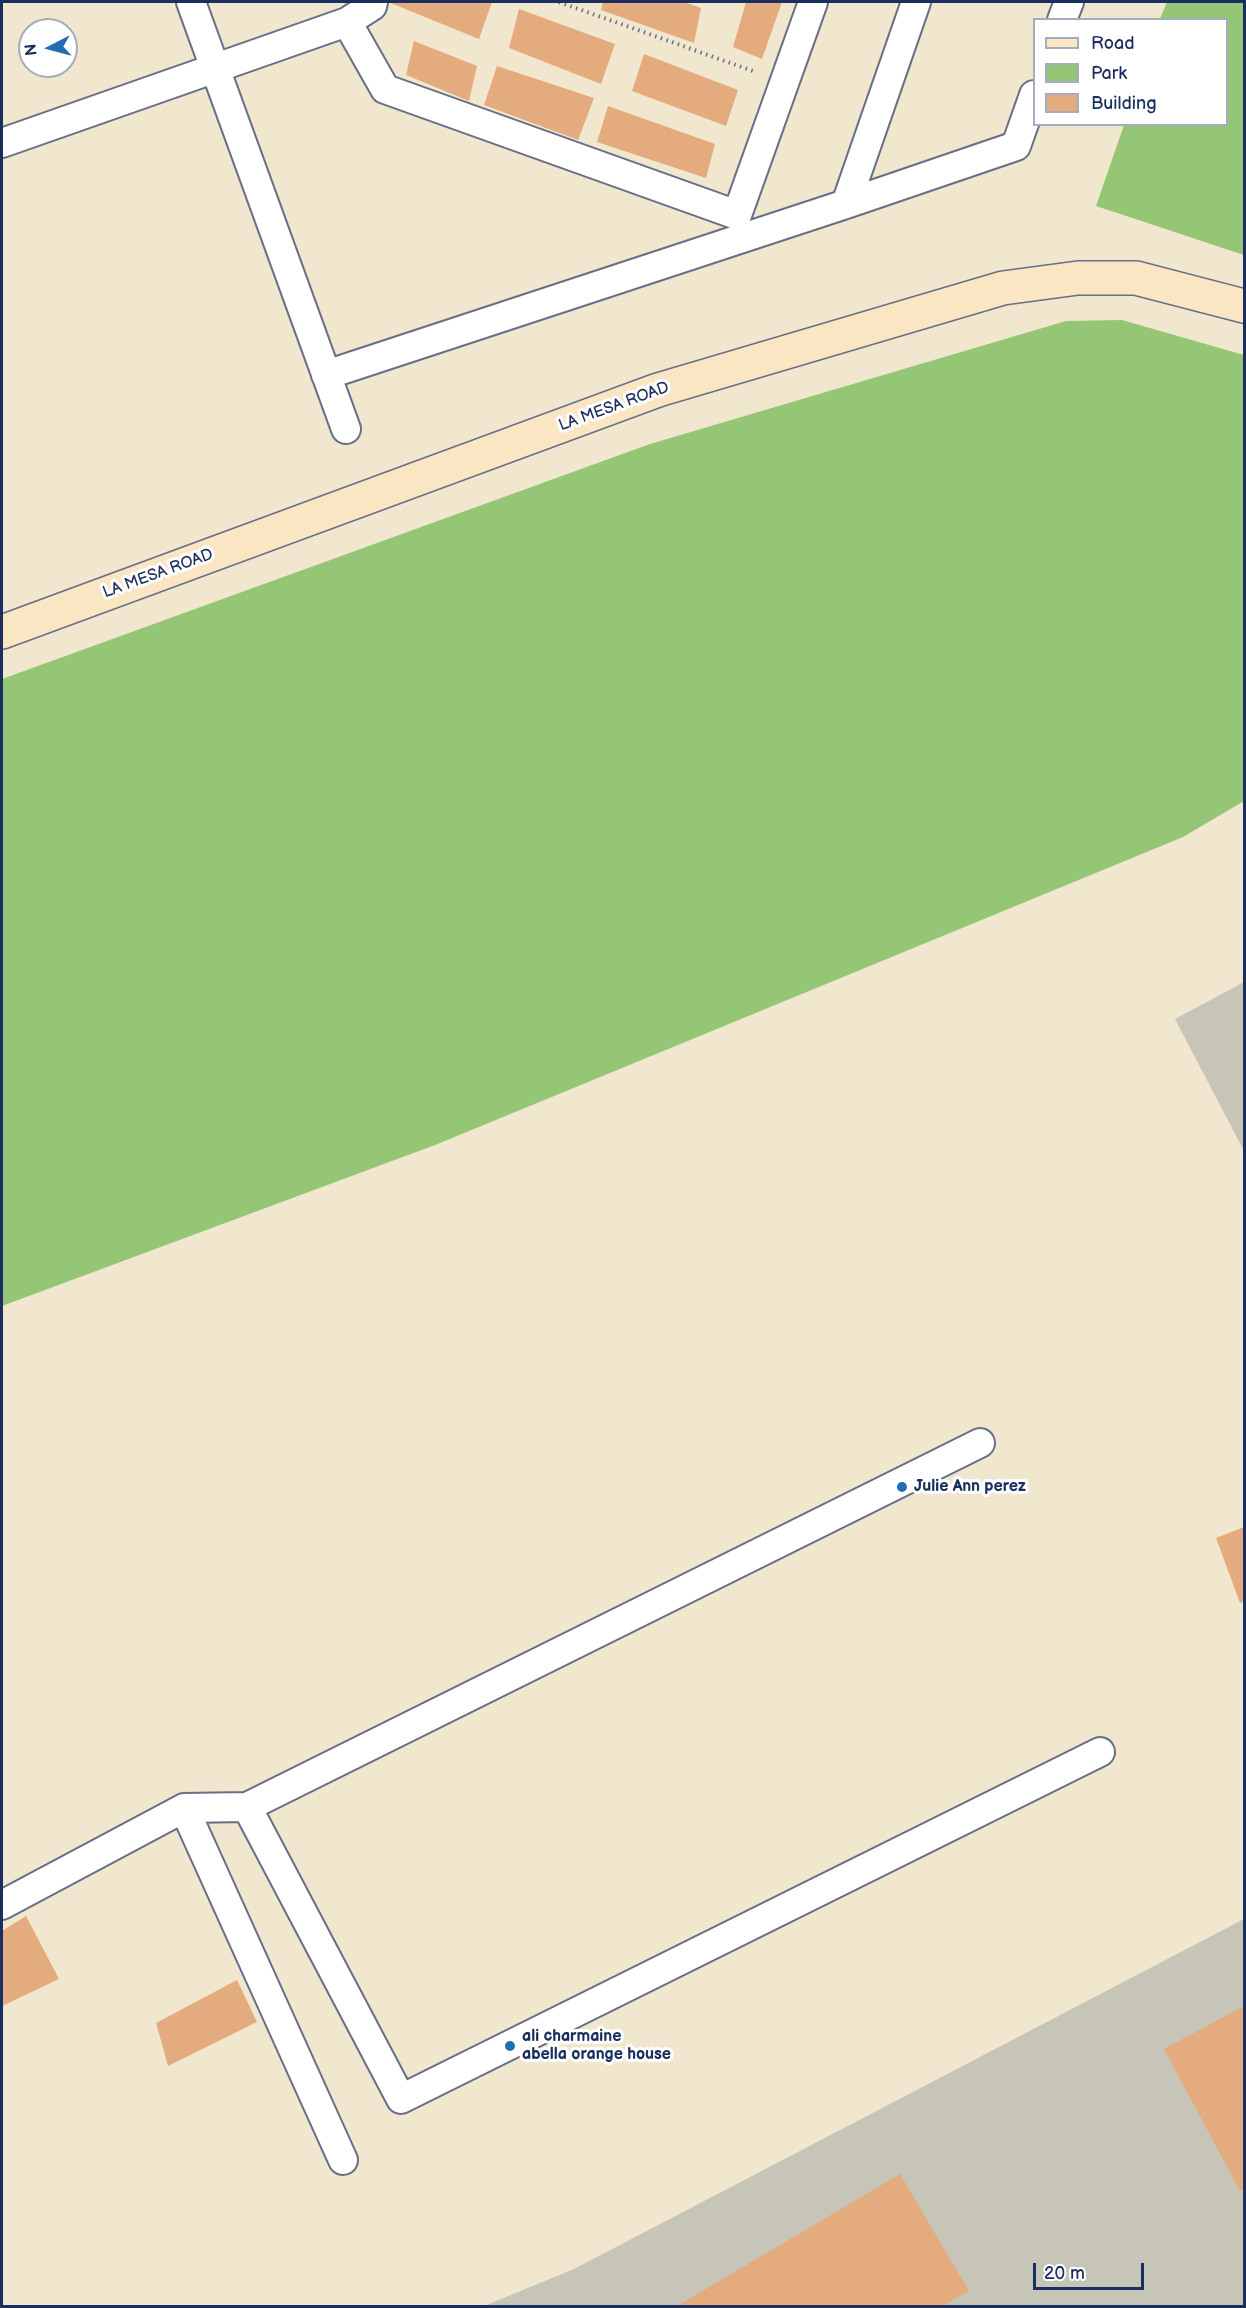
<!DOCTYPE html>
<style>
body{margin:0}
#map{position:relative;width:1246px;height:2308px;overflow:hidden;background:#f1e7ce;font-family:"Balsamiq Sans",sans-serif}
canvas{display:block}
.frame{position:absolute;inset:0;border:3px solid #1b2f5e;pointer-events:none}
.legend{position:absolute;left:1033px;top:18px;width:195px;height:108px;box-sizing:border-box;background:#fff;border:2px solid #a4acbf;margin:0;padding:8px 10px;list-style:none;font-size:18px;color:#1b2f5e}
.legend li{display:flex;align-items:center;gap:12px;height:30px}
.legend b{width:30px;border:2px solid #a4acbf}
.north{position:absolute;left:18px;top:18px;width:60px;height:60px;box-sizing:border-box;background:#fff;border:2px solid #a4acbf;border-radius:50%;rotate:264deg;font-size:16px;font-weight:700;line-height:24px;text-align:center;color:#1b2f5e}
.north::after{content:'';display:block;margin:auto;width:21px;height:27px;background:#1f6fb2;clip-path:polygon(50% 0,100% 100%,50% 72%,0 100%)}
.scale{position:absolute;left:1033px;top:2263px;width:111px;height:27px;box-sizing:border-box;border:3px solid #1b2f5e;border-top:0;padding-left:8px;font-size:18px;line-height:21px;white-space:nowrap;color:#1b2f5e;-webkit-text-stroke:4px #fff;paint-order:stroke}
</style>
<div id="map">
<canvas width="1246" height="2308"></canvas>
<div class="frame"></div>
<ul class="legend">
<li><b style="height:8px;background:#fbe6c4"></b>Road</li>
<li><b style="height:16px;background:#94c676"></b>Park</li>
<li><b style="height:16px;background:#e4ab7f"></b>Building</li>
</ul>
<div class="north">N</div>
<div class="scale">20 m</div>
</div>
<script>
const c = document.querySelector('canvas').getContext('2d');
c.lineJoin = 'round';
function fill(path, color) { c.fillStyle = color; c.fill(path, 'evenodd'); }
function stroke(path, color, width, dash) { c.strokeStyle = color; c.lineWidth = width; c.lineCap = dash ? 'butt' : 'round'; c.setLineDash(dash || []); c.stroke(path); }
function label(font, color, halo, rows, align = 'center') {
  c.font = font + ' "Balsamiq Sans",sans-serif'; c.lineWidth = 6; c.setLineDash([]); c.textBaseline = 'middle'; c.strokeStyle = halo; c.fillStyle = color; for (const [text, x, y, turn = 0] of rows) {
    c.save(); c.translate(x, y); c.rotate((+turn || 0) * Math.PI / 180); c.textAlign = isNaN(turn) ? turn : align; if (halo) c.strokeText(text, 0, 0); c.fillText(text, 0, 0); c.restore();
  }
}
const industrial = new Path2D(`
 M1244 982V1151L1175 1019Z
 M1244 1919V2306H484L574 2269Z`);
const green = new Path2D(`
 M1167 2H1244V255L1096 206 1124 125 1226 124V20L1160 19Z
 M1122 320 1244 355V801L1183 837 435 1145 2 1306V679L650 444 1066 321Z`);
const building = new Path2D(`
 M388 2H492L479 39Z
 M603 2H684L701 8 694 43 601 10Z
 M746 2H782L762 59 733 47Z
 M519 9 615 44 601 84 509 48Z
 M414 41 477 66 469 101 406 75Z
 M644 54 738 90 726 126 632 91Z
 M497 66 594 98 578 140 484 105Z
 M608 106 715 144 706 178 597 142Z
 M1244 1527V1601L1240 1603 1216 1538Z
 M26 1916 59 1979 2 2006V1931Z
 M237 1980 257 2022 168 2066 156 2023Z
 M1244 2006V2189L1240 2191 1164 2049Z
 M900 2174 969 2291 943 2306H677Z`);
const path = new Path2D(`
 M559 2 753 71`);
const street = new Path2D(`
 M191 2 346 429
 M1062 20 1069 2
 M347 22 385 89 737 215 813 2
 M2 143 347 22 372 6 373 2
 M846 204 916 2
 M326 375 846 204 1016 146 1034 95
 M247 1807 401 2099 1100 1752
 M184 1808 343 2160
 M2 1905 184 1808 247 1807 980 1443`);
const secondary = new Path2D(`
 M2 632 658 390 1003 288 1078 278H1136L1244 306`);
const markers = [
 [902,1487,6,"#1f6fb2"],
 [510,2046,6,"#1f6fb2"]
];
const streetNames = [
 ["LA MESA ROAD",614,407,-20],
 ["LA MESA ROAD",158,574,-20]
];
const poiNames = [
 ["Julie Ann perez",914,1487],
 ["ali charmaine",522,2037],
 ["abella orange house",522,2055]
];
fill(industrial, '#c6c5b8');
fill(green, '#94c676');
fill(building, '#e4ab7f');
stroke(street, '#666f85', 32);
stroke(secondary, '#666f85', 36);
stroke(path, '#666f85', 4, [1.5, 4.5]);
stroke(street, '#fff', 28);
stroke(secondary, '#fbe6c4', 33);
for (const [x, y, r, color] of markers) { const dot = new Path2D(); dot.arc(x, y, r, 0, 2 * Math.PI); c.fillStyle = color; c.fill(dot); stroke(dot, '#fff', 2); }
label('16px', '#1b2f5e', '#fff', streetNames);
label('bold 16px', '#1b2f5e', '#fff', poiNames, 'left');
</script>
